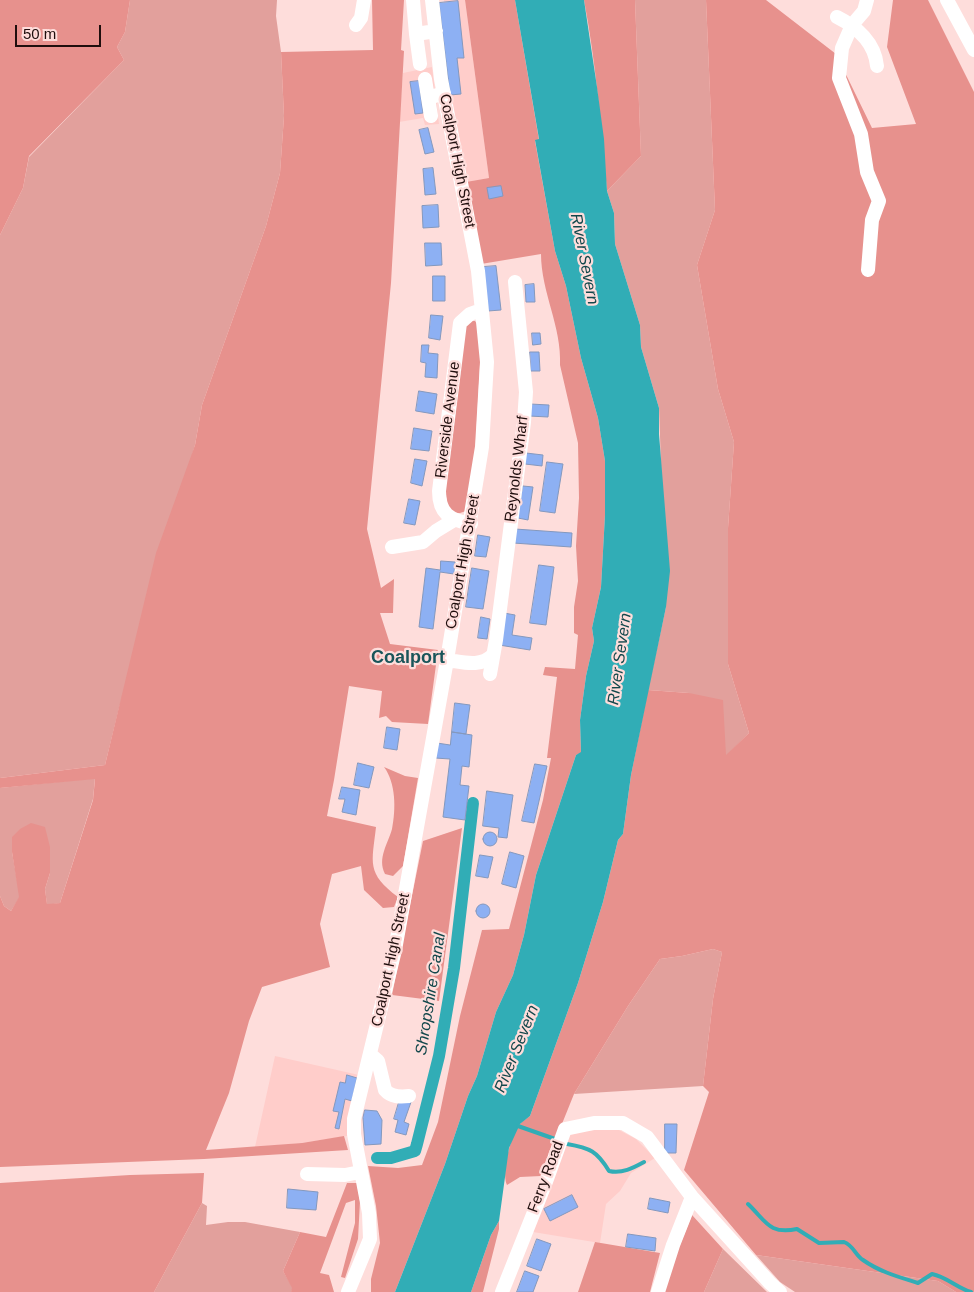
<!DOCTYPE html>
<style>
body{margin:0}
#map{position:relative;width:974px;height:1292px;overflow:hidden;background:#fedddb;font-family:Arial,sans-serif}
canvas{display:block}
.scale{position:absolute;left:15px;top:25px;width:86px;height:22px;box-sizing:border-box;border:2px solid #1f0e0d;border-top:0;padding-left:6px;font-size:15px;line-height:18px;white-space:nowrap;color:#1f0e0d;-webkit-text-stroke:4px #fedddb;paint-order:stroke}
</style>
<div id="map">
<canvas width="974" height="1292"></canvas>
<div class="scale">50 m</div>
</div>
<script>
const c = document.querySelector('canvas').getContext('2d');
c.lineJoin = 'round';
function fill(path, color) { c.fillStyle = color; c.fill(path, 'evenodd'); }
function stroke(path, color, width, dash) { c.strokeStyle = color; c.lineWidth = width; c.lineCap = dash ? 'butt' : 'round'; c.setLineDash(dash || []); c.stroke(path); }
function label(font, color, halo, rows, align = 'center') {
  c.font = font + ' Arial,sans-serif'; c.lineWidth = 4.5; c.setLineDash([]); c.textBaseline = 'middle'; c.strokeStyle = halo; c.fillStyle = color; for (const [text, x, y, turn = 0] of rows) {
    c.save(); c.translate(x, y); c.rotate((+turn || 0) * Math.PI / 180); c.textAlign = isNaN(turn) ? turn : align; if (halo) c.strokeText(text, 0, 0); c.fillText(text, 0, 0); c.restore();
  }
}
const built = new Path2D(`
 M444 0H465L489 178 466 182 450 95Z
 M432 67 439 124 425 125 423 118 399 122 403 73Z
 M275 1056 359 1075 347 1136 302 1143 255 1147Z
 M617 1129 636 1139 655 1158 631 1173 620 1191 606 1204 600 1243 533 1232 569 1135 575 1131Z`);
const green = new Path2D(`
 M130 0H277L276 16 281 52 284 116 280 173 266 226 202 405 195 445 119 708 105 765 0 778V235L23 188 29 157 124 60 117 47 125 32Z
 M635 0H706L715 210 697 265 718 389 734 442 728 528V664L749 733 726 756 689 693 648 690 666 607 659 408 641 347 640 325 615 244 614 213 607 191 641 156Z
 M95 778 93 799 60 903 47 905 45 889 50 873 12 852 20 897 11 911 4 906 0 896V788Z
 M713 949 722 952 713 999 703 1086 574 1094 628 1006 660 959 682 956Z
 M202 1203 207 1206 206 1225 228 1222H245L300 1232 283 1271 293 1288 291 1292H154Z
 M723 1249 767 1292H704Z
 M756 1255 938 1281 956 1292H795L780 1282Z`);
const forest = new Path2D(`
 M0 0H130L125 32 117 47 124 60 29 156 23 188 0 235Z
 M372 0H404L401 50 404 51 391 283 367 529 381 588 394 579 393 613H380L390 644 438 650 428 724 392 722 386 716 379 718 382 691 349 686 334 780 327 816 376 827C372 863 366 873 398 897L394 907 383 908 364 890 361 866 332 874 320 924 330 967 262 987 249 1021 229 1093 206 1150 302 1143 344 1136 348 1150 204 1159 0 1167V896L4 906 11 911 19 897 12 852V837L20 829 31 823 45 827 50 847V873L45 889 47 904 60 903 93 800 95 779 0 788V778L105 765 156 553 195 445 202 405 266 226 280 173 284 116 281 52 373 50Z
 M465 0H515L539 140 535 141 555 251 566 286 581 358 598 418 605 461V515L601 587 592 628 594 641 586 676 580 720 581 753 576 755 536 875 524 935 513 975 496 1012 477 1076 468 1096 445 1164 395 1292H371V1279L380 1243 376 1206 368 1166 398 1168 422 1165 438 1122 460 1016 482 930 509 929 543 800 551 758H547L557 677 543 675 545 667 575 669 578 635 574 633V607L578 581 576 546 579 498 578 443 560 365C562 327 541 292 541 254L481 264 466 182 489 178Z
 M584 0H635L641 156 607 191C601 127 596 63 584 0Z
 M706 0H766L836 54 872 128 916 124 887 47 893 0H928L974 92V1292H956L938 1281 756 1255 684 1170 709 1092 703 1086 713 999 722 952 713 949 682 956 660 959 628 1006 574 1094 541 1176 520 1177 507 1185C501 1171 511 1135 520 1124 523 1121 527 1118 530 1116L578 983 603 902 618 840 623 834 631 775 648 690 689 693 723 700 726 755 749 733 728 664V528L734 442 718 389 697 265 715 210Z
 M470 321H475L479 327 481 346 475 457 466 511 460 513H453L448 508 445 488 456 408 463 335 466 324Z
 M384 767 405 776 418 778 403 866 393 876 385 874C377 858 388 844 392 829 396 809 396 783 384 767Z
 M462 828 439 1001 392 995 423 841Z
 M204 1173 202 1203 154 1292H0V1183L130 1175Z
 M347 1183H357L360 1201 358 1239 345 1278 341 1277 355 1223V1200L346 1203 320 1273 329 1275 334 1292H291L292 1288 283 1271 300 1232 326 1237Z
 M692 1215 723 1249 704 1292H663L672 1265Z
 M499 1221V1229L483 1292H471L491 1235Z
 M595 1242 660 1253 650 1292H578Z`);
const water = new Path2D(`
 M515 0H584L597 87 604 139 607 191 614 213 615 244 640 325 641 347 659 408V434L670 571 666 607 631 775 623 834 618 840 603 902 578 983 530 1116 520 1124 509 1148 499 1221 491 1235 471 1292H395L445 1164 468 1096 477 1076 496 1012 513 975 524 935 536 875 576 755 581 752 580 720 586 676 594 641 592 628 601 587 605 515V461L598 418 581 358 566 286 555 251 535 140 539 139Z`);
const stream = new Path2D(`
 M518 1126 555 1139
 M567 1144C590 1148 597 1151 609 1171 622 1174 633 1168 644 1162
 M748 1204C766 1221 769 1235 797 1229L819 1243 844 1242C854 1246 855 1255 863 1260 880 1272 899 1277 918 1283L932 1274C947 1277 957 1288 971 1292`);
const canal = new Path2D(`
 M377 1158H391L415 1151 417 1144 439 1056 454 968 473 803`);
const building = new Path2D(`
 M458 1 464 58H457L461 94 450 95 439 3Z
 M419 81 423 113 415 114 410 82Z
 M428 128 434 152 425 154 419 130Z
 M433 168 436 194 425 195 423 169Z
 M501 186 503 196 489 199 487 188Z
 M438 205 439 227 423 228 422 206Z
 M425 243H441L442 265 426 266Z
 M496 266 501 310 488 311 483 267Z
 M433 276H445V301H433Z
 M534 284 535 302H526L525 285Z
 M431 315 443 316 440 340 429 338Z
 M532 333H540L541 344 533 345Z
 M422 345H429L428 353 438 354 437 378 425 377 426 363 421 362Z
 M530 352H539L540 371H531Z
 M419 391 437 394 434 414 416 411Z
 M530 404 549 405 548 417 529 416Z
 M414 428 432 431 429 451 411 449Z
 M526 453 543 455 542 466 525 464Z
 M415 459 427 461 422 486 411 483Z
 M547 462 563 464 555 513 540 511Z
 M523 486 533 487 528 520 518 518Z
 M409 499 420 501 415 525 404 523Z
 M515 529 572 533 571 547 513 543Z
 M478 535 490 537 486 557 475 556Z
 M441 561 455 562 454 574 440 572 433 629 419 627 426 568 440 570Z
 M539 565 554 567 546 625 530 623Z
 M472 568 489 571 483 609 466 607Z
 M504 613 515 615 512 635 532 638 530 650 499 645Z
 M481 617 490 619 487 639 478 638Z
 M455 703 470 705 466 734 452 732Z
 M387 727 400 729 397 750 384 748Z
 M452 732 472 735 469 767 462 766 460 785 469 786 465 820 443 817 450 759 435 758 437 743 450 745Z
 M358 763 374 767 369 788 354 785Z
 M535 764 547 766 534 823 522 821Z
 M342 787 360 790 356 815 342 812 345 799H339Z
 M487 791 513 795 507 838 498 837 499 828 483 826Z
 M483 839a7 7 0 1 1 14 0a7 7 0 1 1-14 0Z
 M510 852 524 856 516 888 502 884Z
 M480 855 493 857 488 878 476 876Z
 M476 911a7 7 0 1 1 14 0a7 7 0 1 1-14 0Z
 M347 1075 357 1078 352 1101 345 1099 339 1129 335 1128 339 1112 333 1111 340 1082 345 1083Z
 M400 1099 411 1102 404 1122 409 1124 406 1135 395 1132 398 1120 394 1119Z
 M365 1110 377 1111 382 1120 381 1144 365 1145 363 1118Z
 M665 1124H677L676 1153H665Z
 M288 1189 318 1192 316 1210 287 1208Z
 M572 1195 578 1207 550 1221 544 1209Z
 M650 1198 670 1202 668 1213 648 1209Z
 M628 1234 656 1238 655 1251 626 1247Z
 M537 1239 551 1244 541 1271 527 1266Z
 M525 1271 539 1276 533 1292H517Z`);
const minor = new Path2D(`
 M413 0 416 34
 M867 0 864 11 852 25 842 48 839 78 861 134 867 172 879 201 872 220 868 270
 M947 0 974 50
 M837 17C857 27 875 43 877 66
 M356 25 361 18 364 0
 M420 64 416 34 436 31
 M425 79 428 98
 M431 116 428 98 444 93
 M471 524C450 520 439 514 439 491L460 323 470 314 481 310
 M392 547 423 542 436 531 454 520
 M447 660C463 662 480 668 493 655
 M490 674 496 640 524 422 526 392 515 282
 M370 1054 378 1061 385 1090C391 1097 400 1097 409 1096
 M307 1174 345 1175 360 1172
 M348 1292 370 1239 369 1213 354 1134V1119L395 950 447 660 482 447 487 362 478 271 441 79 432 0
 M502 1292 544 1187 565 1129 594 1123H623L647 1137 692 1197 770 1283 780 1292
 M658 1292 673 1245 692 1197`);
const streetNames = [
 ["Coalport High Street",457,161,79],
 ["Riverside Avenue",448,420,-83],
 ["Reynolds Wharf",517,469,-83],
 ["Coalport High Street",463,562,-80],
 ["Coalport High Street",391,960,-78],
 ["Ferry Road",546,1177,-69]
];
const waterNames = [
 ["River Severn",584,259,79],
 ["River Severn",620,659,-82],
 ["Shropshire Canal",431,994,-81],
 ["River Severn",517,1049,-68]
];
const quarterNames = [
 ["Coalport",408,658]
];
fill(built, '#ffcdca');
fill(green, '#e2a09c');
fill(forest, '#e7918d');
fill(water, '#31adb6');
stroke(stream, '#31adb6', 4);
stroke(canal, '#31adb6', 12);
fill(building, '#8db0f3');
stroke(building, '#8498bd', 1);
stroke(minor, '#fff', 14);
label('15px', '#1f0e0d', '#fedddb', streetNames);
label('italic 16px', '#12474b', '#fedddb', waterNames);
label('bold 18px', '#19555a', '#fedddb', quarterNames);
</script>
